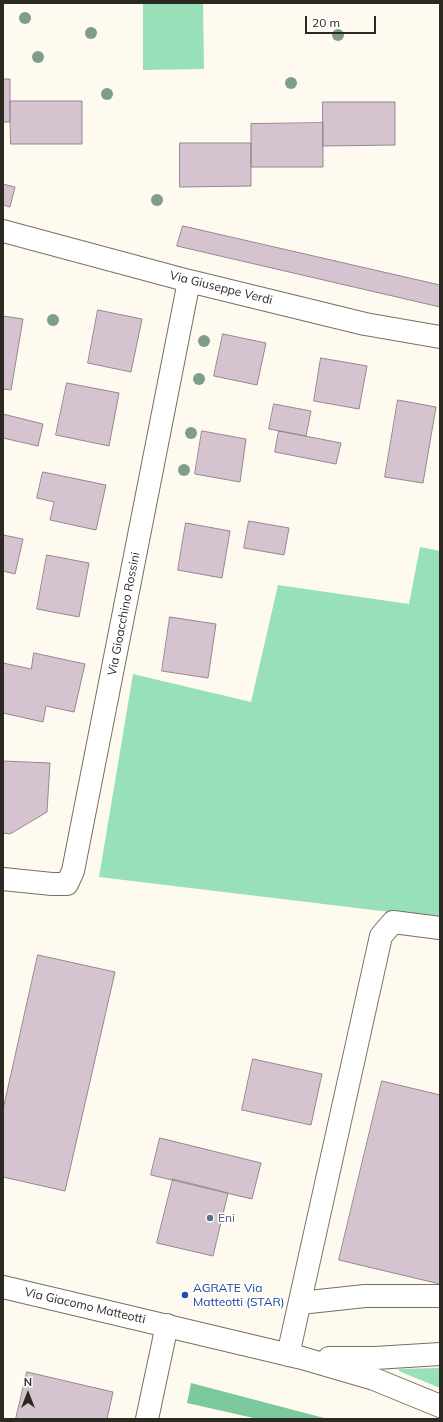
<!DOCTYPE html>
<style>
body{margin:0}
#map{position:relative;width:443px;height:1422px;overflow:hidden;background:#fffaf0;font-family:Mulish,sans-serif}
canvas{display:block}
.frame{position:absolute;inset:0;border:4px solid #2c2822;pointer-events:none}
.north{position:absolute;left:8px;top:1374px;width:40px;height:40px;-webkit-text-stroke:3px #fff;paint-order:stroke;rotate:0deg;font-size:11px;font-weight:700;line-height:16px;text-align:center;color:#2c2822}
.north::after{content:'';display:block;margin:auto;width:14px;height:18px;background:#2c2822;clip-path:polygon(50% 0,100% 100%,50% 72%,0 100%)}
.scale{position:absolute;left:305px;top:16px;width:71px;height:18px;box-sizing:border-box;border:2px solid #2c2822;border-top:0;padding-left:5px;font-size:12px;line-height:14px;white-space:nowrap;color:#2c2822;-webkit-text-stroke:3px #fff;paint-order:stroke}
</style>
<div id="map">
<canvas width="443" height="1422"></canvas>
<div class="frame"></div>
<div class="north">N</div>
<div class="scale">20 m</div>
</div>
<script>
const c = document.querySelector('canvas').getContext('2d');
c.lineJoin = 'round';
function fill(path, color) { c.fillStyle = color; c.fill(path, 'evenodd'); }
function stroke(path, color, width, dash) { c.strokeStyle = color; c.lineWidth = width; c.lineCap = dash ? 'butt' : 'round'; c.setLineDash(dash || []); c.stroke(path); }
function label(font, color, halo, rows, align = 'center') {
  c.font = font + ' Mulish,sans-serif'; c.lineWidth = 3; c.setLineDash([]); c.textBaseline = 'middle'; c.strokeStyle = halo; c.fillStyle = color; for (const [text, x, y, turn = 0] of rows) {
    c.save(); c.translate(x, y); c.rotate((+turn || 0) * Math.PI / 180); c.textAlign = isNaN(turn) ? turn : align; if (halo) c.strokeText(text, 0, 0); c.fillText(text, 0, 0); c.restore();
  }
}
const green = new Path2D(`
 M143 3H203L204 69 143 70Z
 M420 547 440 551V918L99 877 133 674 251 702 278 585 409 604Z
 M440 1368V1388L401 1372 398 1369Z`);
const forest = new Path2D(`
 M191 1383 328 1419H258L187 1403Z`);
const building = new Path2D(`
 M3 79H10V122H3Z
 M10 101H82V144H11Z
 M323 102H395V145L323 146Z
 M323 123V167H251V124Z
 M180 143H251V186L180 187Z
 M3 184 15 187 10 207 3 205Z
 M183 226 440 285V307L177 246Z
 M98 310 142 319 131 372 88 363Z
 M3 316 23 319 11 390 3 389Z
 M223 334 266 343 257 385 214 376Z
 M321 358 367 366 359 409 314 401Z
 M67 383 119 393 109 446 56 435Z
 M398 400 436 407 423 483 385 477Z
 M274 404 311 411 306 436 269 429Z
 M3 414 43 424 38 446 3 438Z
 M202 431 246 439 240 482 195 474Z
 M279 431 341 443 336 464 275 452Z
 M43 472 106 485 96 530 50 520 54 502 37 498Z
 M249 521 289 528 284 555 244 548Z
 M186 523 230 531 222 578 178 570Z
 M3 535 23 539 15 574 3 571Z
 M47 555 89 563 79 617 37 609Z
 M170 617 216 624 208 678 162 671Z
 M34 653 85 664 74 712 46 706 43 722 3 713V663L31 669Z
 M3 761 50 763 47 812 10 834 3 833Z
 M38 955 115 972 65 1191 3 1177V1110Z
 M253 1059 322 1074 311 1125 242 1110Z
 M382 1081 440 1095V1284L339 1260Z
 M160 1138 261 1163 252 1199 151 1175Z
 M173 1179 228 1193 213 1256 157 1243Z
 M27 1372 113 1392 107 1419H16Z`);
const minor = new Path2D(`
 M3 231 189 281 365 324 440 337
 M3 879 52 884H67L73 871 189 281
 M3 1287 302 1358 374 1379 440 1406
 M300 1303 365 1296H440
 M288 1355 381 936 393 922 440 928
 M329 1358H375L440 1354
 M147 1419 167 1325`);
const trees = [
 [25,18],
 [91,33],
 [338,35],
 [38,57],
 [291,83],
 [107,94],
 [157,200],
 [53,320],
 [204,341],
 [199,379],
 [191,433],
 [184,470]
];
const markers = [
 [210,1218,4,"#5c6f8a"],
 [185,1295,4,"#1a4fb4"]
];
const streetNames = [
 ["Via Giuseppe Verdi",221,288,14],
 ["Via Gioacchino Rossini",124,614,-79],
 ["Via Giacomo Matteotti",85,1306,13]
];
const serviceNames = [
 ["Eni",218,1218]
];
const transitNames = [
 ["AGRATE Via",193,1288],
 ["Matteotti (STAR)",193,1302]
];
fill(green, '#98e0b7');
fill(forest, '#7cc99e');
fill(building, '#d5c4d0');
stroke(building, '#968691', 1);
stroke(minor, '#776f60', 24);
stroke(minor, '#fff', 22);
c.fillStyle = '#7f9d8a';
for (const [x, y] of trees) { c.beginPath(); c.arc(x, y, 6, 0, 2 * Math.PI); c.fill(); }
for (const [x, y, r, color] of markers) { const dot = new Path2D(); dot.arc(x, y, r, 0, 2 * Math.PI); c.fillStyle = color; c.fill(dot); stroke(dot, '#fff', 1.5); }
label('12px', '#2c2822', '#fff', streetNames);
label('12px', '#4e5e75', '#fff', serviceNames, 'left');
label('12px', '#164399', '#fff', transitNames, 'left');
</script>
